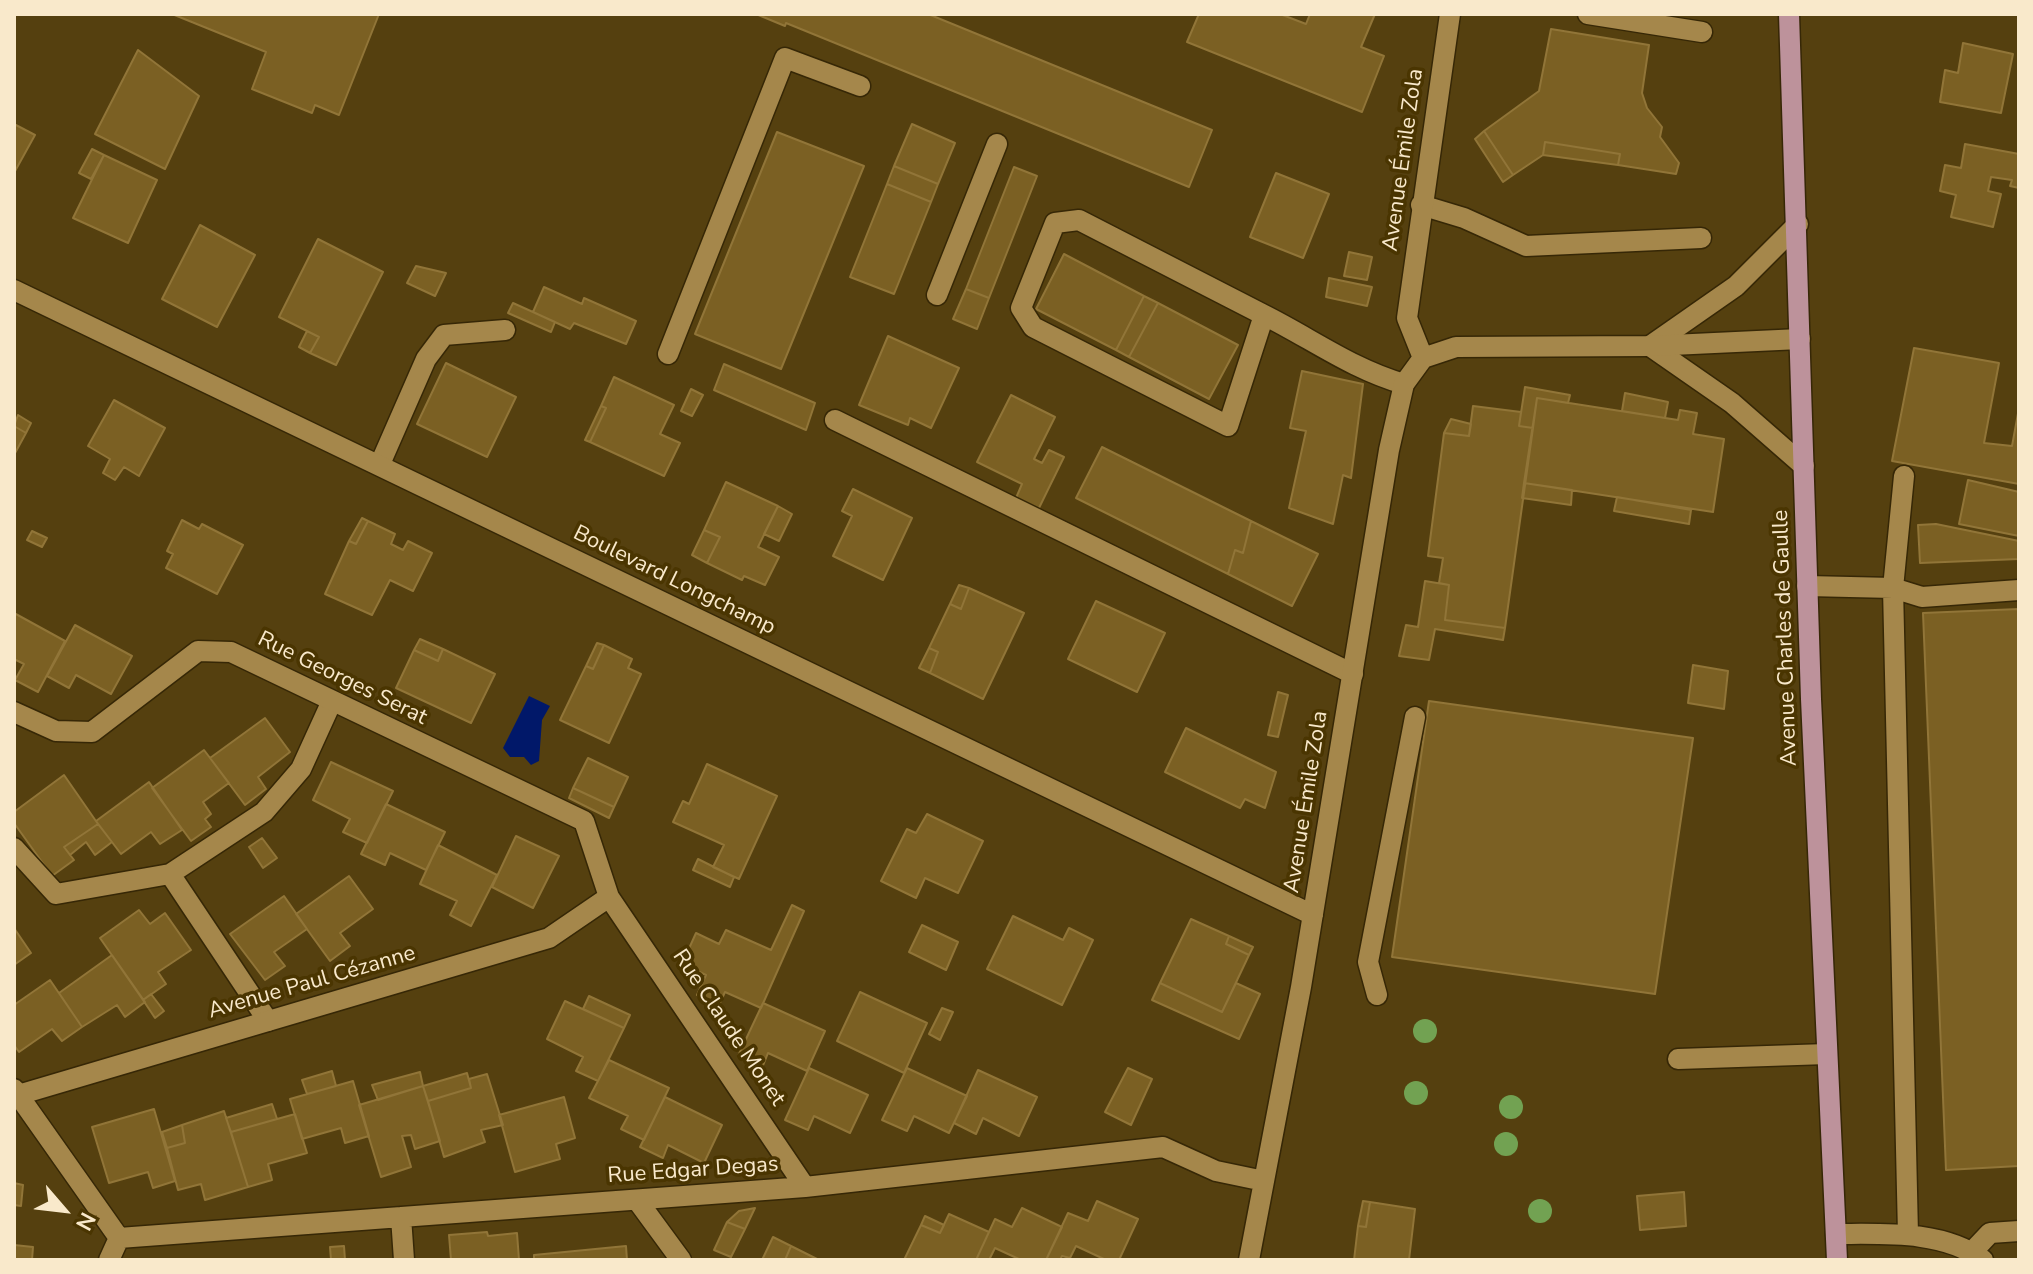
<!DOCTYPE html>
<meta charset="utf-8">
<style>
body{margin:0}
#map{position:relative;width:2033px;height:1274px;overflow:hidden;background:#55400f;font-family:"Nunito Sans",sans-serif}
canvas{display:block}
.frame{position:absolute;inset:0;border:16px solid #f9e9cb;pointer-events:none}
.north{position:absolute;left:24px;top:1170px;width:80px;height:80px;-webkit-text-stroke:6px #4a3501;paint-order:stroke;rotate:118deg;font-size:22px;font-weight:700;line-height:32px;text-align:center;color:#f9e9cb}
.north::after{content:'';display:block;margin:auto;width:28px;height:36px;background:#f9e9cb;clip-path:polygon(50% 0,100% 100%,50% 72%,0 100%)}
</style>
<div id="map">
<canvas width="2033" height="1274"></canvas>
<div class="frame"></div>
<div class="north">N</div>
</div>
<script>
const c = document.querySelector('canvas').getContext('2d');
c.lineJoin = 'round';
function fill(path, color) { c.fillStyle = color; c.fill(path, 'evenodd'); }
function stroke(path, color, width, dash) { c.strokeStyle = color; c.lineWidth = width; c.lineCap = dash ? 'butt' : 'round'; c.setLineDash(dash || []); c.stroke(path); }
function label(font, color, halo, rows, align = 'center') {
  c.font = font + ' "Nunito Sans",sans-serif'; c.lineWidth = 7; c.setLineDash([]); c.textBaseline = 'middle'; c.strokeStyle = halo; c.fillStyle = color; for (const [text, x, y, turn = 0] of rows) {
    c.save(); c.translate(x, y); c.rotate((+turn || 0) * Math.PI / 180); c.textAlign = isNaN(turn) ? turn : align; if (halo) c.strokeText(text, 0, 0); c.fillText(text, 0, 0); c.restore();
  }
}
const water = new Path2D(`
 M529 696 550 706 542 720 539 761 531 765 524 757H510L503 748Z`);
const building = new Path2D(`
 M172 14H379L339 115 315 105 312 113 252 89 266 52Z
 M756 14H928L1212 130 1189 187 786 23 785 26Z
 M1199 14H1280L1306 24 1310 14H1375L1361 47 1384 56 1362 112 1187 42Z
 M1551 29 1649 45 1642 93 1647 108 1662 127 1660 137 1679 163 1676 174 1618 165 1620 154 1545 142 1543 155 1513 175 1484 131 1539 91Z
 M1963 43 2013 54 2001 113 1940 102 1945 70 1958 73Z
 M138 50 199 96 165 169 95 134Z
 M14 124 35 135 14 173Z
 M912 124 955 143 938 184 894 166Z
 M1484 131 1513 175 1503 182 1475 139Z
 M777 132 864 166 781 369 695 334Z
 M1545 142 1620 154 1618 165 1543 155Z
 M1965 144 2019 154V188L2010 186 2012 180 1991 177 1988 191 2001 194 1993 227 1951 217 1956 195 1940 191 1945 165 1961 168Z
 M92 149 104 155 91 179 79 173Z
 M104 155 157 180 128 243 73 218Z
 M894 166 938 184 931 202 887 184Z
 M1014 167 1037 176 989 298 966 289Z
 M1276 173 1329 194 1303 258 1250 237Z
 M887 184 931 202 894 294 850 277Z
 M200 225 255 255 217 327 162 299Z
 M318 239 383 272 336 365 310 353 319 337 279 317Z
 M1349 252 1372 257 1367 280 1344 276Z
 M1064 254 1144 296 1116 350 1036 309Z
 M416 266 446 273 435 296 407 283Z
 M1329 278 1372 287 1367 306 1326 297Z
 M544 287 582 304 584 298 636 321 626 344 574 323 570 329 533 312Z
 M966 289 989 298 977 329 953 319Z
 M1144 296 1158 303 1129 357 1116 350Z
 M513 303 555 322 551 332 508 313Z
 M1158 303 1238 345 1209 399 1129 357Z
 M307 331 319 337 310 353 299 347Z
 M888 336 959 368 931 428 910 418 908 425 859 405Z
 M1914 348 1999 363 1984 443 2012 446 2019 408V484L1892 461Z
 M446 363 516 397 487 457 417 424Z
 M724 364 815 403 806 430 714 390Z
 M1302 371 1363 384 1351 478 1343 475 1333 524 1289 508 1306 431 1290 428Z
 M614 377 674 405 660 434 680 443 664 476 590 442 606 408 601 406Z
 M1525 387 1570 395 1568 403 1537 398 1533 428 1519 426Z
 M691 389 703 395 692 416 681 411Z
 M1625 393 1668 402 1665 418 1622 411Z
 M1011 395 1055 417 1034 459 1042 463 1049 450 1064 457 1038 510 1016 498 1022 484 977 462Z
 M1537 398 1678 420 1680 410 1697 413 1693 434 1724 439 1713 512 1524 483Z
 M114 400 165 428 139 476 124 467 115 480 103 473 110 459 88 446Z
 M601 406 606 408 590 442 585 440Z
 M1473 406 1521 412 1519 426 1533 428 1505 628 1445 620 1449 585 1439 583 1443 558 1428 556 1444 433 1469 436Z
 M18 415 31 423 26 433 14 426Z
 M1451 419 1471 424 1469 436 1444 433Z
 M14 426 26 433 14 455Z
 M1102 447 1251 521 1243 553 1235 550 1228 574 1076 498Z
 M1968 480 2019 492V536L1959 524Z
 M726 482 778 506 758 547 779 557 765 585 744 576 742 580 707 563 720 537 704 530Z
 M1524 483 1572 490 1571 505 1522 498Z
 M853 489 912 518 883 580 833 556 852 516 842 511Z
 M1617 497 1691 510 1689 524 1614 511Z
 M778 506 792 514 779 541 764 534Z
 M362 518 368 521 356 544 349 541Z
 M182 520 199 529 202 524 243 545 217 594 166 568 173 554 167 551Z
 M368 521 395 534 391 544 403 550 408 541 432 553 413 591 390 580 372 615 325 594 349 541 356 544Z
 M1251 521 1318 554 1292 606 1228 574 1235 550 1243 553Z
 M1936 524 2019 541V559L1920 563 1918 525Z
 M704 530 720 537 707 563 692 555Z
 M32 531 47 538 42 547 27 540Z
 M1425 581 1449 585 1445 620 1505 628 1503 640 1435 629 1429 660 1399 656 1406 625 1418 627Z
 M959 585 969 588 961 609 950 604Z
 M969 588 1024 613 983 699 930 673 938 652 929 648 950 604 961 609Z
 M1096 601 1165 633 1137 692 1068 659Z
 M2019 609V1166L1946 1170 1923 613Z
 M14 613 65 641 38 692 15 680 24 664 14 659Z
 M75 625 132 656 111 694 76 675 69 688 47 676Z
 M420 639 443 649 438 661 414 650Z
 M597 643 604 645 593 669 586 666Z
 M604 645 632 659 628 668 641 674 609 743 560 720 586 666 593 669Z
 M929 648 938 652 930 673 919 668Z
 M443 649 495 674 471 723 396 688 414 650 438 661Z
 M1693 665 1728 671 1724 709 1688 703Z
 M1278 692 1288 695 1278 737 1268 735Z
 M1429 701 1693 738 1655 994 1392 957Z
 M265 718 290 752 258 777 266 789 245 805 210 758Z
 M1186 728 1276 772 1265 808 1245 799 1240 808 1165 772Z
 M204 750 229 783 203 802 211 814 205 819 211 827 191 841 152 788Z
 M588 758 628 777 614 807 573 788Z
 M331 762 393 791 367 843 343 832 350 819 313 800Z
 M707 764 777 796 739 879 713 867 724 845 673 822 683 801 689 804Z
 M64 775 98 824 64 847 74 860 52 876 14 823V812Z
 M149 782 182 830 160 844 151 832 121 854 96 821Z
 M573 788 614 807 609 818 569 798Z
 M386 804 445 832 426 870 390 853 385 865 361 854Z
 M927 814 983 841 958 893 925 878 916 898 881 881 907 829 916 833Z
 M98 824 112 842 95 855 86 842 70 855 64 847Z
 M516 836 559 856 533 908 492 887Z
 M262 838 277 858 263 868 249 847Z
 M438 845 497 875 471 926 450 915 457 901 420 884Z
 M698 859 734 877 730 887 693 870Z
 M349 876 373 909 340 933 350 946 330 961 296 914Z
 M284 896 307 929 274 952 285 966 265 980 230 934Z
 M792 905 804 911 761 1008 725 992 719 1005 697 995 706 975 682 964 696 933 719 944 726 930 771 950Z
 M139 910 150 924 165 913 191 950 158 972 166 984 143 1000 100 938Z
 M1013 916 1063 940 1069 928 1093 940 1062 1005 987 969Z
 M1191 919 1229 936 1226 944 1249 955 1222 1012 1160 983Z
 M922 925 958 942 946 970 909 952Z
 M14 928 31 953 14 965Z
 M1229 936 1253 947 1249 955 1226 944Z
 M112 955 145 1002 125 1017 117 1005 82 1027 59 993Z
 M50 980 82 1027 62 1041 52 1029 19 1052 14 1045V1005Z
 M1160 983 1222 1012 1236 983 1260 994 1239 1039 1152 1000Z
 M860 992 927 1023 904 1073 837 1041Z
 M151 994 164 1011 155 1018 143 1000Z
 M589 996 630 1015 624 1028 583 1009Z
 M565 1001 624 1028 598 1081 576 1071 583 1057 547 1039Z
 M763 1003 825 1031 807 1071 768 1053 762 1068 738 1056Z
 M942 1008 953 1012 940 1040 929 1034Z
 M609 1060 669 1088 644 1140 621 1129 628 1116 589 1098Z
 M809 1068 868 1095 850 1133 814 1116 808 1130 785 1120Z
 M907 1068 967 1096 949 1133 914 1116 907 1131 882 1120Z
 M1128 1068 1152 1079 1131 1125 1105 1112Z
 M978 1070 1037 1097 1019 1136 983 1118 976 1134 954 1123Z
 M332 1071 336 1086 307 1094 302 1080Z
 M420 1072 423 1086 378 1100 372 1085Z
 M467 1073 471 1088 428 1101 423 1086Z
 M487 1074 503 1125 481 1130 485 1142 444 1157 428 1101 471 1088 469 1079Z
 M353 1081 369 1136 345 1143 341 1128 302 1139 290 1099Z
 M423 1086 440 1141 415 1149 411 1135 402 1136 411 1167 381 1177 359 1105Z
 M564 1097 575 1138 556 1144 560 1159 515 1172 499 1115Z
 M665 1097 722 1125 704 1163 668 1145 663 1158 640 1147Z
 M272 1104 277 1119 231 1132 226 1118Z
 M154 1109 175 1181 153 1188 148 1172 109 1183 92 1127Z
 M224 1111 248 1187 205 1200 201 1184 178 1190 167 1148 185 1143 182 1125Z
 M295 1114 307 1153 268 1164 272 1180 248 1187 231 1132Z
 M182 1125 185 1143 167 1148 162 1132Z
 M14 1183 23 1185 21 1206 14 1205Z
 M1684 1192 1686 1226 1640 1230 1637 1196Z
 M1097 1201 1138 1219 1119 1260H1106L1076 1246 1070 1258 1062 1256 1060 1260H1046L1068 1213 1088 1221Z
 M1363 1201 1370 1202 1366 1227 1358 1226Z
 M1370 1202 1415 1209 1409 1260H1354L1358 1226 1366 1227Z
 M755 1208 745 1229 727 1222 739 1211Z
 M1022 1208 1062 1227 1046 1260H1021L995 1248 989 1260H976L995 1219 1012 1227Z
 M949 1214 989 1232 976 1260H904L921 1225 940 1233Z
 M925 1216 944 1225 940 1233 921 1225Z
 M727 1222 745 1229 731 1257 714 1250Z
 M487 1232 488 1236 517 1233 519 1260H451L449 1235Z
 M773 1237 791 1246 785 1260H762Z
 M14 1245 33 1247 32 1260H14Z
 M344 1246 345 1260H331L330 1247Z
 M626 1246 627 1260H534V1255Z
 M791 1246 819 1260H785Z`);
const service = new Path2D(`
 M1588 14 1702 32
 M1421 205 1464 218 1526 246 1701 238
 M1798 224 1736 286 1650 346 1732 403 1804 466
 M937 295 997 144
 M1264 315 1228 426 1033 327 1021 308 1055 223 1079 220 1264 315C1312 339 1352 369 1404 384
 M668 354 785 58 860 86
 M835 420 1353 674
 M380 464 426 359 444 335 505 330
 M1904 476 1893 588 1922 597 2019 590
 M1807 586 1893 588 1908 1234
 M14 848 56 894 170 874 264 812 301 769 332 701
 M170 874 268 1021
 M1377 995 1368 962 1415 717
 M1678 1059 1827 1054
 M1836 1234C1883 1234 1943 1230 1983 1260
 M1972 1252 1990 1233 2019 1231`);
const minor = new Path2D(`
 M14 290 1313 915
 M1423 358 1407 318 1450 14
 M14 712 56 731 92 732 198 651 231 652 584 821 609 897 805 1187
 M14 1089 119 1238 109 1260
 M18 1095 549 938 609 897
 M637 1200 681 1260
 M401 1217 404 1260
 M119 1238 805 1187 1163 1147 1216 1171 1264 1181
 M1249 1260 1301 987 1389 450 1404 384 1423 358 1456 347 1650 346 1800 339`);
const primary = new Path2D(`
 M1789 14 1811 699 1837 1260`);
const trees = [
 [1425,1031],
 [1416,1093],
 [1511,1107],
 [1506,1144],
 [1540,1211]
];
const streetNames = [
 ["Avenue Émile Zola",1404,160,-82],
 ["Boulevard Longchamp",674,581,26],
 ["Avenue Charles de Gaulle",1786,638,-92],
 ["Rue Georges Serat",342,679,26],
 ["Avenue Émile Zola",1307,802,-81],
 ["Avenue Paul Cézanne",312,983,-16],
 ["Rue Claude Monet",728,1028,56],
 ["Rue Edgar Degas",693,1171,-4]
];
fill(water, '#011869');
fill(building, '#7b6023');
stroke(building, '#917538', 2);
stroke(service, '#362706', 23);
stroke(minor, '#362706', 23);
stroke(primary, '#362706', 23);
stroke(service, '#a5874b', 20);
stroke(minor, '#a5874b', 20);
stroke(primary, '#bd929b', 20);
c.fillStyle = '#72a252';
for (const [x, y] of trees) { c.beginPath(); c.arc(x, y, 12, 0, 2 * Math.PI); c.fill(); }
label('22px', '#f9e9cb', '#4a3501', streetNames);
</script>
